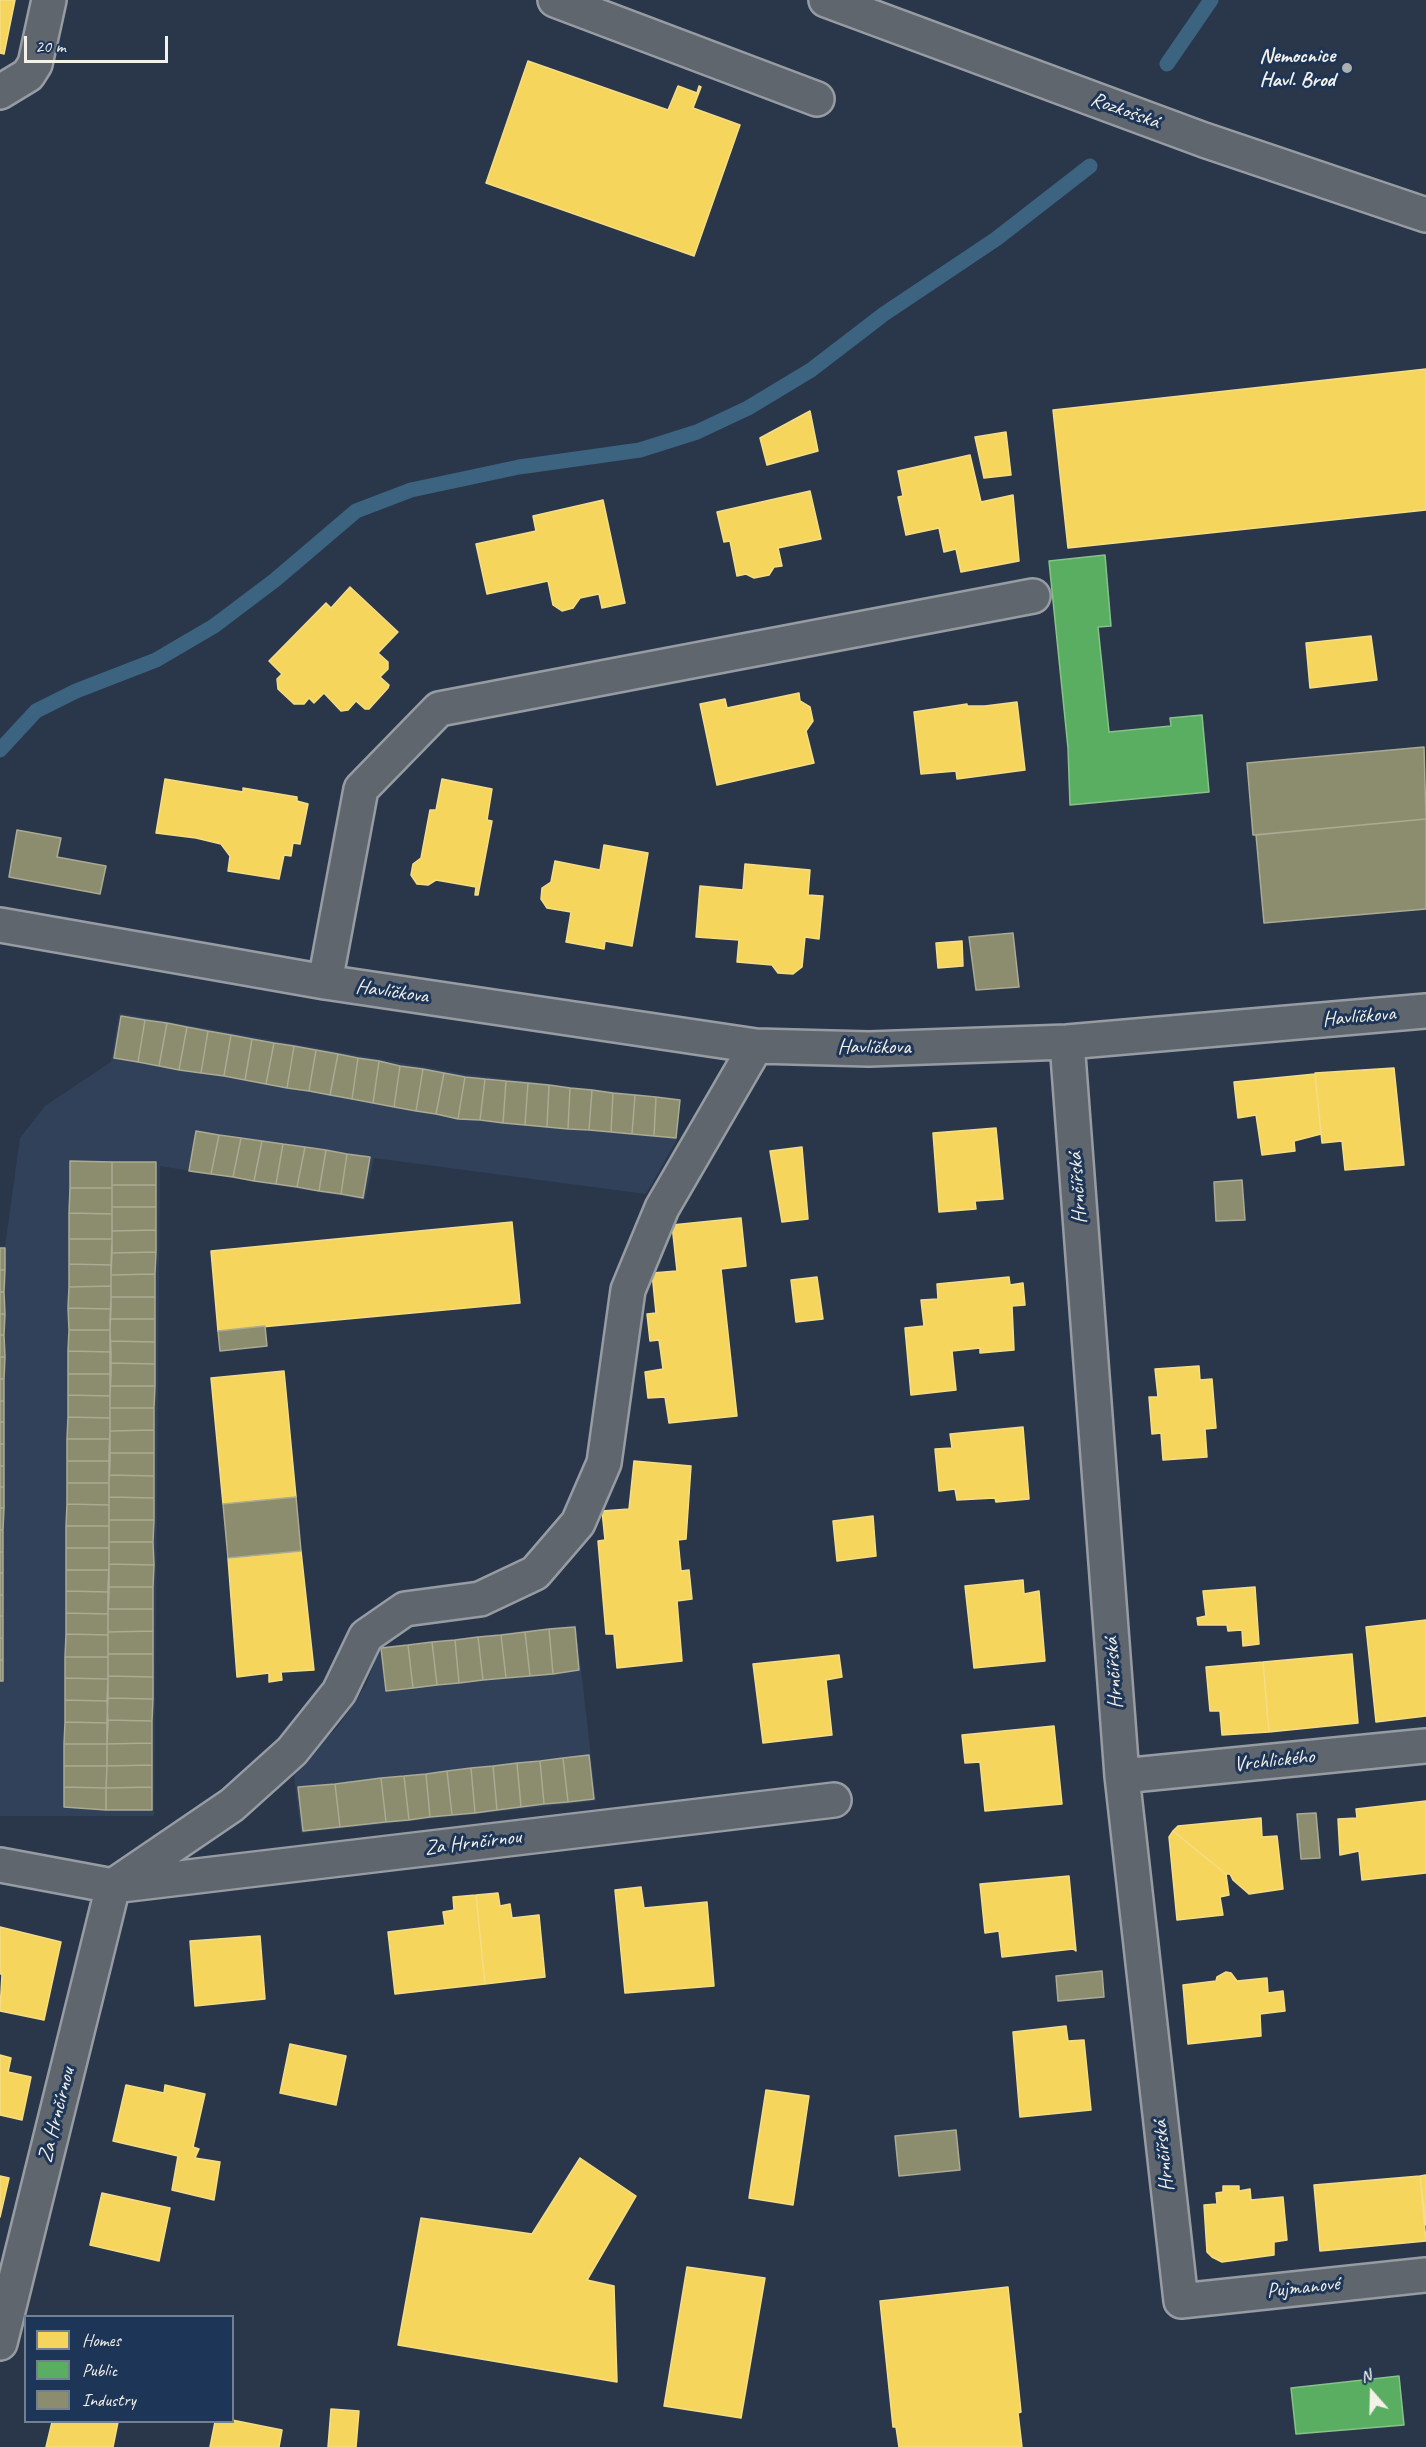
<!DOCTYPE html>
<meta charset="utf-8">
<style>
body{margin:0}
#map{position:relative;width:1426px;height:2447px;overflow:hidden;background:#2a374a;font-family:Caveat,sans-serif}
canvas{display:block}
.legend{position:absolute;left:24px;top:2315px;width:210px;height:108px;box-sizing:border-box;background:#1d3557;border:2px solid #738091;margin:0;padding:8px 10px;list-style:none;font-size:18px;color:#f4f1e8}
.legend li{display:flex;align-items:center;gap:12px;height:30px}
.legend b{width:30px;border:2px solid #738091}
.north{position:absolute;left:1342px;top:2363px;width:60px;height:60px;-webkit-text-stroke:4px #1d3557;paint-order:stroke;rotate:340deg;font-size:16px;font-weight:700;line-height:24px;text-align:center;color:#f4f1e8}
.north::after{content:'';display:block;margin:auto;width:21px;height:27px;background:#f4f1e8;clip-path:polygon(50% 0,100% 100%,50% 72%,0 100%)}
.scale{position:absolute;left:24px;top:36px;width:144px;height:27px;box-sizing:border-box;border:3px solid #f4f1e8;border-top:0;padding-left:8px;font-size:18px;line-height:21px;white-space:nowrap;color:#f4f1e8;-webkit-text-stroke:4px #1d3557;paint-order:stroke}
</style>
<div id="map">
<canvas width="1426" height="2447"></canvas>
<ul class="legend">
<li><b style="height:16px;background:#f6d55c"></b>Homes</li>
<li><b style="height:16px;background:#5aae61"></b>Public</li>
<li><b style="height:16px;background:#8c8c6e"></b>Industry</li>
</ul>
<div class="north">N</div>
<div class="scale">20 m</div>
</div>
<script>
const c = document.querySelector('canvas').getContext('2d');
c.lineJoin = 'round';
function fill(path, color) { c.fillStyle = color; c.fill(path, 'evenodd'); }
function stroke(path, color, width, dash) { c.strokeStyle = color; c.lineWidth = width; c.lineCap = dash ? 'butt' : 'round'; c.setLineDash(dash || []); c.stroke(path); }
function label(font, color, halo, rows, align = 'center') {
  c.font = font + ' Caveat,sans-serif'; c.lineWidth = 6; c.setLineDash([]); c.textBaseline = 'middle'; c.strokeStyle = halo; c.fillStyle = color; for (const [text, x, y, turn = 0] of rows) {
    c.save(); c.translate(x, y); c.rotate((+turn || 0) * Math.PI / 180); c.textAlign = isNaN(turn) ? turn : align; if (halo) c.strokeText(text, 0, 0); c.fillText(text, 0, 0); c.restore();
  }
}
const built = new Path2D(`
 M119 1013 464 1074 680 1099 677 1139 646 1194 374 1158 365 1200 160 1166 154 1816H0V1247L5 1246 20 1138 45 1106 111 1062Z
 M576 1625 596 1801 301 1833 293 1767 337 1728 366 1685 380 1647Z`);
const homes = new Path2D(`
 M0 0H15L4 54 0 53Z
 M528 61 668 110 678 86 697 93 699 86 701 87 693 108 740 125 694 256 486 183Z
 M1426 369V510L1068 548 1053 410Z
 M810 411 818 451 767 465 760 438Z
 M1006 432 1011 475 984 478 975 437Z
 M970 455 981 502 1013 495 1019 561 961 572 956 549 944 552 939 528 906 535 898 497 903 496 898 471Z
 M810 491 821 539 778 548 782 566 774 567 769 575 754 578 746 574 737 576 730 541 724 542 717 512Z
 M603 500 625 603 602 608 599 594 580 598 573 608 562 611 553 605 548 581 487 594 476 544 536 531 533 516Z
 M350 587 398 632 378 653 388 662V669L380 677 389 685 388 688 369 709H365L356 701 348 710 341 711 324 693 314 703 309 698 304 704H294L278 689 277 679 282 674 269 661 326 603 331 608Z
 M1371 636 1377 680 1310 688 1306 643Z
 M799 693 800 701 810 707 813 721 806 731 814 763 717 785 700 704 725 699 727 708Z
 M1017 702 1025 770 957 779 956 771 921 774 914 712 967 704V706H985Z
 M165 779 243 792V788L297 797V801L308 804 300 844 293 843 291 856 284 855 279 879 228 871 230 856 221 844 196 838 156 833Z
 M442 779 492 789 487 820 492 821 478 895H475L476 887 436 880 428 885 417 884 411 875 413 864 421 858 430 810H436Z
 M604 845 648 853 632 946 605 941 604 949 566 942 571 912 547 908 541 899 542 888 551 882 555 861 600 870Z
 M745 864 810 870 808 895 823 896 819 939 805 937 802 967 793 974 778 973 772 965 737 962 739 940 696 937 700 886 743 890Z
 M962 941 963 966 938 968 936 943Z
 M1394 1068 1404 1165 1345 1170 1342 1141 1322 1143 1315 1073Z
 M1315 1074 1321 1134 1294 1141 1295 1151 1262 1155 1256 1115 1238 1118 1234 1082Z
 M996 1128 1003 1199 975 1201 976 1209 939 1212 933 1133Z
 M802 1147 808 1219 782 1222 770 1151Z
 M741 1218 746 1266 721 1269 737 1416 669 1423 665 1397 648 1398 645 1372 663 1369 659 1340 650 1341 647 1314 656 1313 652 1273 677 1271 672 1225Z
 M512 1222 520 1303 218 1331 211 1251Z
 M817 1277 823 1319 796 1322 791 1280Z
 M1009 1277 1010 1285 1023 1283 1025 1305 1012 1306 1014 1350 980 1353V1348L952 1351 956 1390 911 1395 905 1328 924 1326 921 1300 938 1299 937 1284Z
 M1199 1366 1200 1380 1212 1379 1216 1428 1205 1429 1207 1457 1163 1460 1161 1433 1152 1434 1149 1397H1158L1155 1369Z
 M284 1371 296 1497 223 1504 211 1378Z
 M1023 1427 1029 1499 996 1502 995 1498 957 1500 955 1489 939 1491 935 1449 952 1448 950 1434Z
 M634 1461 691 1466 686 1539 678 1540 681 1571 689 1570 692 1599 677 1601 682 1661 617 1668 614 1634H606L598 1541 605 1540 602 1511 629 1509Z
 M873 1516 876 1556 837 1561 833 1521Z
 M301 1551 314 1670 281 1672 282 1680 269 1682V1673L237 1677 228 1558Z
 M1023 1580 1024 1594 1039 1591 1045 1661 974 1668 965 1586Z
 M1255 1587 1259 1644 1243 1646 1242 1630 1228 1631 1227 1625H1198L1197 1618 1206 1616 1203 1591Z
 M1426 1620V1716L1376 1722 1366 1627Z
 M1352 1654 1358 1723 1269 1732 1263 1662Z
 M839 1655 842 1677 826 1680 832 1735 763 1743 753 1664Z
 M1263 1662 1269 1732 1222 1735 1220 1711H1210L1206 1667Z
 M1054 1726 1062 1804 985 1811 980 1762 965 1763 962 1735Z
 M1426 1801V1873L1362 1880 1359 1851 1340 1855 1338 1819 1357 1818 1356 1809Z
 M1261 1818 1262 1837 1277 1836 1283 1889 1249 1894 1233 1880 1230 1874H1226L1173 1831 1178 1826Z
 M1173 1831 1226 1874 1229 1895 1220 1897 1223 1915 1177 1920 1169 1837Z
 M1069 1876 1076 1951 1073 1949 1002 1957 999 1931 985 1933 980 1884Z
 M641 1887 644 1908 707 1902 714 1986 625 1993 615 1890Z
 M498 1893 500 1906 510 1904 512 1918 539 1915 545 1977 485 1984 476 1895Z
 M476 1895 485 1984 395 1994 388 1932 445 1925 443 1912 454 1910 453 1897Z
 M0 1927 61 1942 44 2020 0 2011 2 1974H0Z
 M260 1936 265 1999 195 2006 190 1941Z
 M1226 1972 1231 1973 1237 1981 1267 1978 1268 1993 1283 1991 1285 2011 1260 2014 1261 2036 1188 2044 1183 1985 1216 1981 1217 1977Z
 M1066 2026 1068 2041 1084 2040 1091 2110 1020 2117 1013 2032Z
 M290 2044 346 2056 336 2105 280 2093Z
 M0 2055 11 2058 8 2072 31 2077 22 2120 0 2115Z
 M126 2085 164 2093 165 2085 205 2094 193 2147 199 2149 195 2158 220 2162 214 2200 172 2190 178 2156 113 2141Z
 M766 2090 809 2096 793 2205 749 2198Z
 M580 2158 636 2196 587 2280 614 2286 617 2382 398 2345 421 2218 532 2234Z
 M1426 2175V2225L1420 2176Z
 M0 2176 9 2178 0 2217Z
 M1420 2176 1426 2241 1320 2251 1314 2185Z
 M1223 2186H1239V2191L1250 2189 1251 2200 1283 2197 1287 2240 1274 2242V2255L1222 2262 1212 2257 1207 2252 1204 2205 1217 2204 1216 2193 1223 2192Z
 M102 2193 170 2208 159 2261 90 2245Z
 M687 2267 765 2278 741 2418 664 2406Z
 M1008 2287 1021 2412 1018 2413 1022 2447H899L896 2427H893L880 2301Z
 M331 2409 359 2411 356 2447H328Z
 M232 2420 282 2430 279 2447H210L215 2422Z
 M52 2422H118L113 2447H46Z`);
const public = new Path2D(`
 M1105 555 1111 626 1098 627 1109 732 1171 726 1170 718 1202 715 1209 792 1070 805 1068 748 1049 561Z
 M1399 2376 1404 2425 1296 2434 1291 2388Z`);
const industry = new Path2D(`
 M1424 747 1426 819 1253 835 1247 763Z
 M1426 819V909L1264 923 1256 835Z
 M17 830 61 838 57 857 106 866 100 894 9 877Z
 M1013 933 1019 987 976 990 969 937Z
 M121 1016 145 1020 138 1062 114 1058Z
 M145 1020 167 1023 159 1066 138 1062Z
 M167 1023 187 1027 179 1070 159 1066Z
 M187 1027 208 1031 201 1073 179 1070Z
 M208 1031 231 1035 224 1076 201 1073Z
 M231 1035 252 1039 245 1080 224 1076Z
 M252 1039 274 1043 266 1084 245 1080Z
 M274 1043 294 1046 287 1088 266 1084Z
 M294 1046 316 1050 309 1091 287 1088Z
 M316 1050 338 1054 330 1095 309 1091Z
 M338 1054 358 1058 352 1099 330 1095Z
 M358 1058 379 1061 373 1103 352 1099Z
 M379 1061 400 1066 394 1107 373 1103Z
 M400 1066 423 1069 416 1111 394 1107Z
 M423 1069 444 1073 436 1114 416 1111Z
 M444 1073 465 1077 458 1119 436 1114Z
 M465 1077 485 1079 480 1120 458 1119Z
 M485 1079 506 1081 503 1123 480 1120Z
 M506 1081 528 1083 525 1125 503 1123Z
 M528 1083 549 1085 547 1127 525 1125Z
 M549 1085 570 1088 568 1129 547 1127Z
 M570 1088 592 1090 589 1130 568 1129Z
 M592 1090 613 1093 611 1132 589 1130Z
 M613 1093 635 1095 632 1134 611 1132Z
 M635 1095 656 1097 654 1136 632 1134Z
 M656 1097 680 1100 676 1138 654 1136Z
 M196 1131 219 1135 211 1174 189 1171Z
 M219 1135 241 1138 233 1177 211 1174Z
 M241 1138 262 1141 254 1181 233 1177Z
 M262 1141 283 1144 276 1184 254 1181Z
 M283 1144 305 1147 297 1187 276 1184Z
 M305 1147 326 1150 319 1191 297 1187Z
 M326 1150 347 1154 341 1194 319 1191Z
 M347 1154 370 1157 363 1198 341 1194Z
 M70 1161 112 1162V1188H70Z
 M112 1162H156V1185H112Z
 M1242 1180 1245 1220 1216 1221 1214 1182Z
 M112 1185H156V1207H112Z
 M70 1188H112V1214L69 1213Z
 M112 1207H156V1230L112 1231Z
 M69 1213 112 1214V1239H69Z
 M156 1230V1252L112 1253V1231Z
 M69 1239H112L111 1265 69 1264Z
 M0 1248H5V1270H0Z
 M156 1252 155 1274 111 1275 112 1253Z
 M69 1264 111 1265V1286L69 1287Z
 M0 1270H5L4 1292H0Z
 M155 1274V1297H111V1275Z
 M111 1286V1309L68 1308 69 1287Z
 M0 1292H4L5 1314H0Z
 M111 1297H155V1319H110Z
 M68 1308 111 1309 110 1330H69Z
 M0 1314H5L4 1335H0Z
 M110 1319H155V1342L110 1341Z
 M265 1326 267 1346 220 1351 218 1331Z
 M69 1330H110L111 1352 68 1351Z
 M0 1335H4L5 1357H0Z
 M110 1341 155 1342V1364L110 1363Z
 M68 1351 111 1352V1374H68Z
 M0 1357H5L4 1379H0Z
 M110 1363 155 1364V1386H110Z
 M68 1374H111L110 1396 68 1395Z
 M0 1379H4V1401H0Z
 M110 1386H155L154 1408H110Z
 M68 1395 110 1396V1418L68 1417Z
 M0 1401H4V1422H0Z
 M110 1408H154V1430L110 1431Z
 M68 1417 110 1418V1439H67Z
 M0 1422H4V1444H0Z
 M154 1430V1453H109L110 1431Z
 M67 1439H110V1461H67Z
 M0 1444H4V1466H0Z
 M109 1453H154V1476L109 1475Z
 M67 1461H110L109 1483H67Z
 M0 1466H4V1487H0Z
 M109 1475 154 1476V1498L109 1497Z
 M67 1483H109V1505L67 1504Z
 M0 1487H4V1508H0Z
 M109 1497 154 1498V1520H109Z
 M296 1497 301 1551 228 1558 223 1504Z
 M67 1504 109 1505V1526H66Z
 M0 1508H4L3 1530H0Z
 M109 1520H154L153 1542H109Z
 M66 1526H109V1548H66Z
 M0 1530H3V1552H0Z
 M109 1542H153L154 1565 109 1564Z
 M66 1548H109V1570H66Z
 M0 1552H3V1573H0Z
 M109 1564 154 1565 153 1587H108Z
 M66 1570H109V1592L66 1591Z
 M0 1573H3V1595H0Z
 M108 1587H153V1609H108Z
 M66 1591 109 1592 108 1614 66 1613Z
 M0 1595H3V1616H0Z
 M108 1609H153V1631L108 1632Z
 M66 1613 108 1614V1635L66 1634Z
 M0 1616H3V1638H0Z
 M575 1627 579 1670 553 1674 549 1629Z
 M549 1629 553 1674 530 1676 525 1632Z
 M153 1631V1654H108V1632Z
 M525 1632 530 1676 506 1678 501 1635Z
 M66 1634 108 1635V1657H65Z
 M501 1635 506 1678 483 1680 478 1637Z
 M478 1637 483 1680 459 1683 455 1640Z
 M0 1638H3V1660H0Z
 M455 1640 459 1683 437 1685 432 1642Z
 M432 1642 437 1685 413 1688 408 1645Z
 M408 1645 413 1688 386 1691 381 1648Z
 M108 1654H153V1677L108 1676Z
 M65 1657H108V1679L65 1678Z
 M0 1660H3V1681H0Z
 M108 1676 153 1677V1699L108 1698Z
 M65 1678 108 1679 107 1701 65 1700Z
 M108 1698 153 1699 152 1721 107 1720Z
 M65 1700 107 1701 108 1723 65 1722Z
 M107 1720 152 1721V1743L107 1744Z
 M65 1722 108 1723 107 1744H64Z
 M152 1743V1765L107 1766V1744Z
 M64 1744H107V1766H64Z
 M589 1755 594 1799 568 1802 563 1758Z
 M563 1758 568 1802 544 1804 540 1761Z
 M540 1761 544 1804 521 1807 517 1763Z
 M517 1763 521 1807 497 1810 493 1766Z
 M152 1765V1787L106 1788 107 1766Z
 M64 1766H107L106 1788 64 1787Z
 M493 1766 497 1810 475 1813 471 1768Z
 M471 1768 475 1813 452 1815 447 1771Z
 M447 1771 452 1815 430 1817 426 1774Z
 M426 1774 430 1817 409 1820 404 1776Z
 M404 1776 409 1820 386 1822 381 1778Z
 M381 1778 386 1822 340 1827 335 1784Z
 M335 1784 340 1827 303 1831 298 1787Z
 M64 1787 106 1788V1810L64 1807Z
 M152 1787V1810H106V1788Z
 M1316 1813 1320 1858 1301 1859 1297 1814Z
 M1102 1971 1104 1997 1058 2001 1056 1976Z
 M956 2130 960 2170 899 2176 895 2136Z`);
const stream = new Path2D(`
 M1167 64 1211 0
 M0 750 36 711 76 691 156 660 214 626 275 580 356 511 411 490 519 467 640 450 697 432 748 408 811 370 884 314 996 239 1090 166`);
const minor = new Path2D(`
 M555 0 817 99
 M826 0 1204 140 1426 215
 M0 92 28 75 35 64 49 0
 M0 925 325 982 756 1046 869 1049 1067 1042 1426 1011
 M325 982 361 789 439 709 1033 596
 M1067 1042 1122 1776 1181 2301 1426 2275
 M1122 1776 1426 1746
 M0 1865 113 1886 834 1800
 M0 2343 113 1886 232 1805 292 1751 339 1692 366 1636 405 1609 480 1599 535 1573 578 1523 604 1463 628 1290 662 1208 756 1046`);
const markers = [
 [1347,68,6,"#adb0b1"]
];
const poiNames = [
 ["Nemocnice",1335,56],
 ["Havl. Brod",1335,80]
];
const streetNames = [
 ["Rozkošská",1125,111,20],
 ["Havlíčkova",392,992,8],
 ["Havlíčkova",1359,1017,-5],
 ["Havlíčkova",874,1047],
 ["Hrnčířská",1078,1188,-94],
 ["Hrnčířská",1114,1673,-94],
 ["Vrchlického",1274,1761,-6],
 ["Za Hrnčírnou",473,1843,-7],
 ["Za Hrnčírnou",57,2115,-76],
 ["Hrnčířská",1164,2156,-96],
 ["Pujmanové",1303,2288,-6]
];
fill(built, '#31415a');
fill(homes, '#f6d55c');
stroke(homes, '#f5dd86', 1.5);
fill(public, '#5aae61');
stroke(public, '#88c28a', 1.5);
fill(industry, '#8c8c6e');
stroke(industry, '#abaa93', 1.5);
stroke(stream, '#3c6480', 15);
stroke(minor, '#979ca3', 38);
stroke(minor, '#60666e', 33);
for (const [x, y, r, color] of markers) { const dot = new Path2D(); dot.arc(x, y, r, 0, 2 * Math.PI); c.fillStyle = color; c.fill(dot); stroke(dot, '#1d3557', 2); }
label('bold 21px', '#f4f1e8', '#1d3557', poiNames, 'right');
label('21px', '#f4f1e8', '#1d3557', streetNames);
</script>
